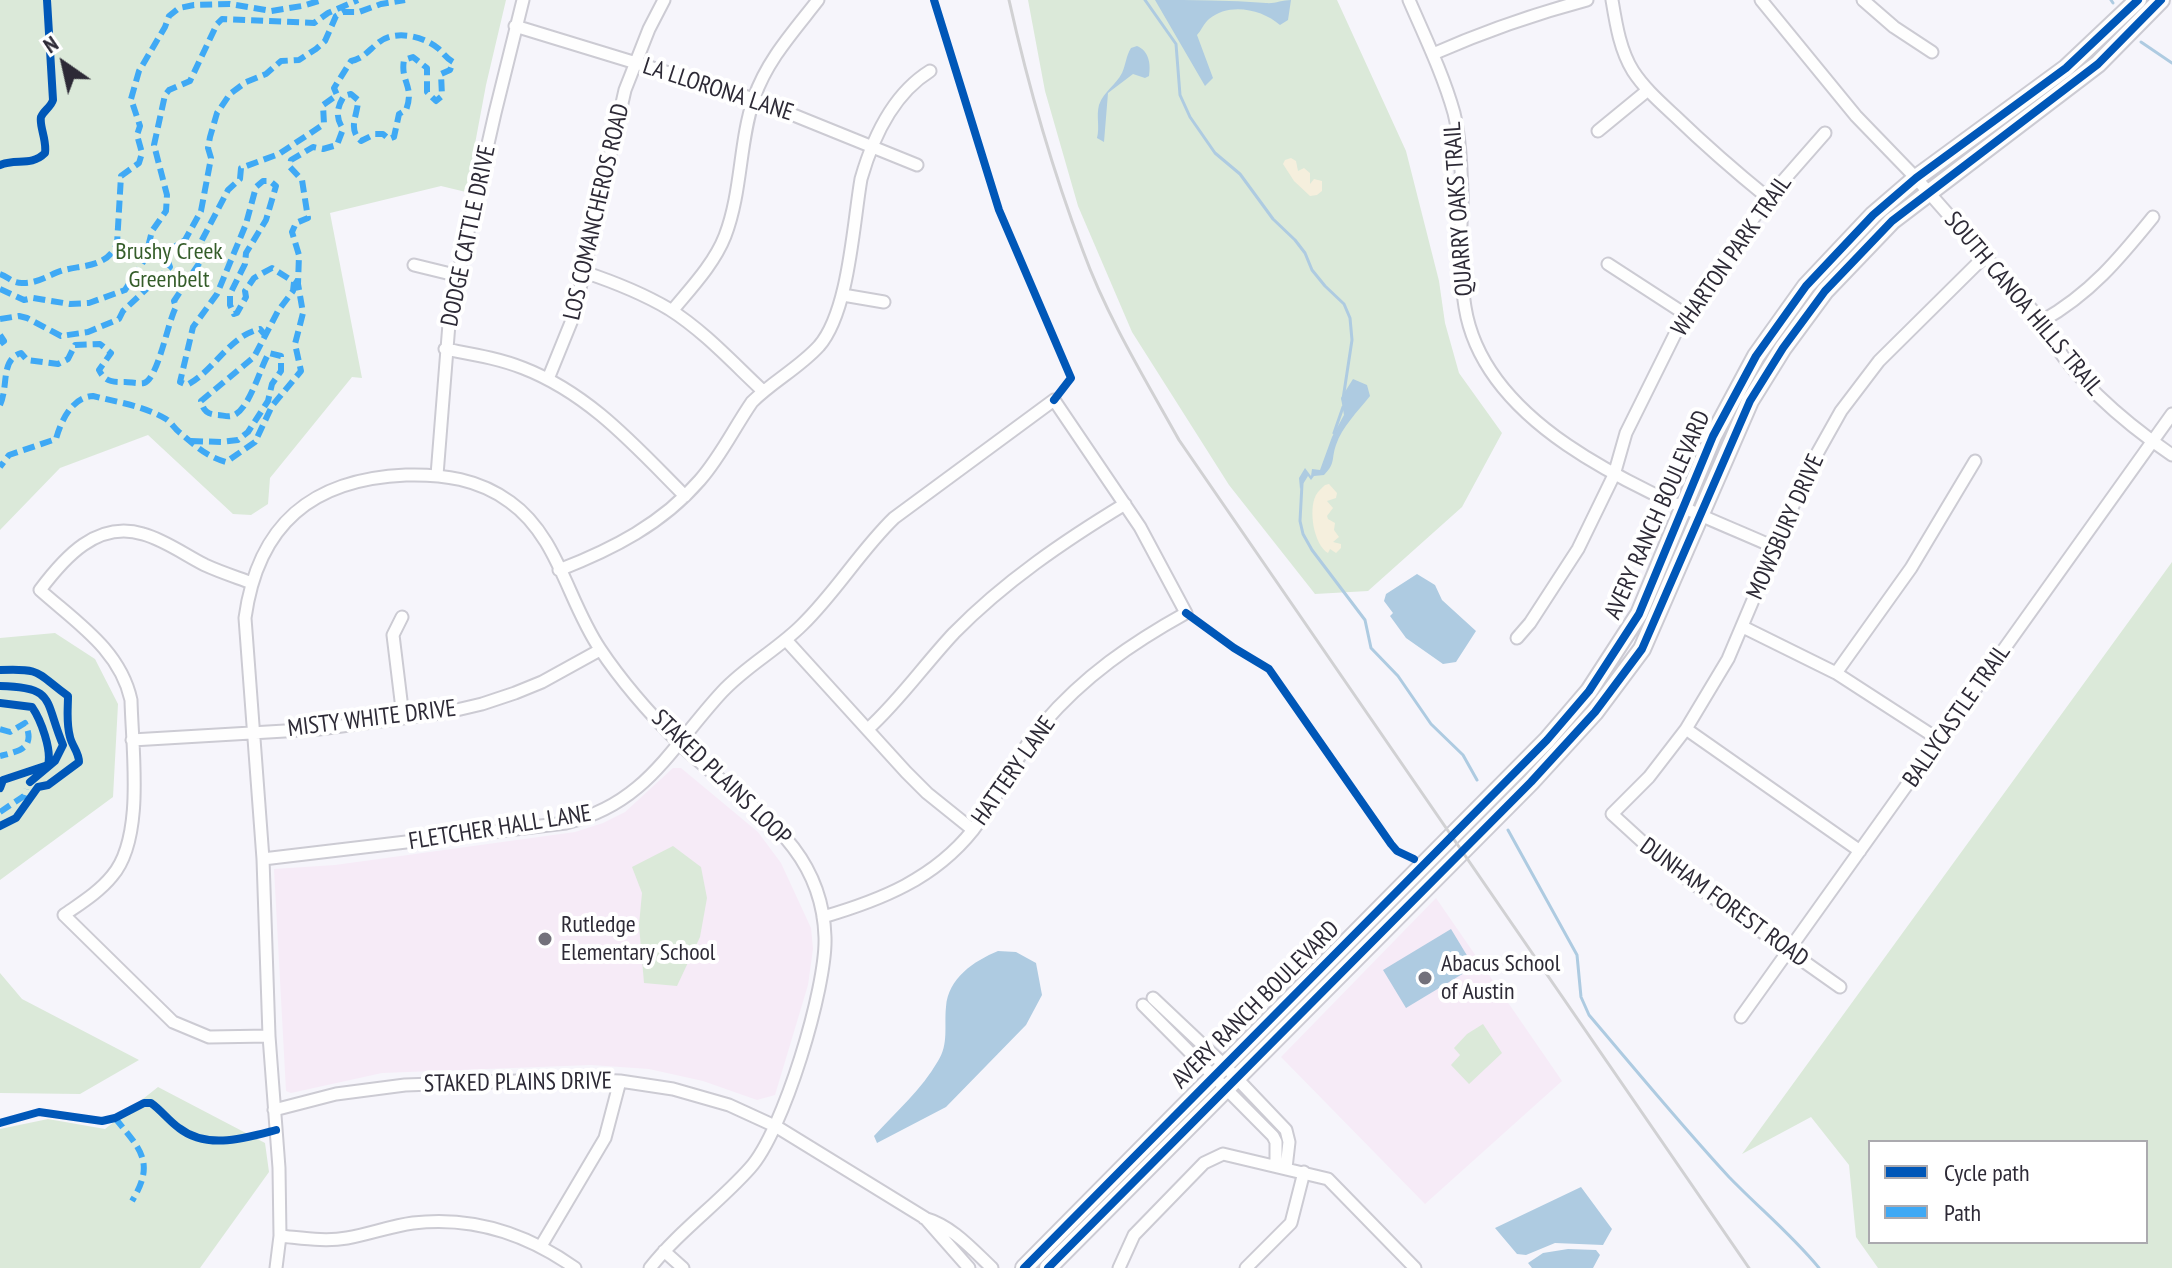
<!DOCTYPE html>
<style>
body{margin:0}
#map{position:relative;width:2172px;height:1268px;overflow:hidden;background:#f6f5fb;font-family:"PT Sans Narrow",sans-serif}
canvas{display:block}
.legend{position:absolute;left:1868px;top:1140px;width:280px;height:104px;box-sizing:border-box;background:#fff;border:2px solid #abaaaf;margin:0;padding:10px 14px;list-style:none;font-size:24px;color:#2d2a36}
.legend li{display:flex;align-items:center;gap:16px;height:40px}
.legend b{width:40px;border:2px solid #abaaaf}
.north{position:absolute;left:24px;top:24px;width:80px;height:80px;-webkit-text-stroke:6px #fff;paint-order:stroke;rotate:326deg;font-size:22px;font-weight:700;line-height:32px;text-align:center;color:#2d2a36}
.north::after{content:'';display:block;margin:auto;width:28px;height:36px;background:#2d2a36;clip-path:polygon(50% 0,100% 100%,50% 72%,0 100%)}
</style>
<div id="map">
<canvas width="2172" height="1268"></canvas>
<ul class="legend">
<li><b style="height:10px;background:#0057b8"></b>Cycle path</li>
<li><b style="height:10px;background:#3fa9f5"></b>Path</li>
</ul>
<div class="north">N</div>
</div>
<script>
const c = document.querySelector('canvas').getContext('2d');
c.lineJoin = 'round';
function fill(path, color) { c.fillStyle = color; c.fill(path, 'evenodd'); }
function stroke(path, color, width, dash) { c.strokeStyle = color; c.lineWidth = width; c.lineCap = dash ? 'butt' : 'round'; c.setLineDash(dash || []); c.stroke(path); }
function label(font, color, halo, rows, align = 'center') {
  c.font = font + ' "PT Sans Narrow",sans-serif'; c.lineWidth = 8; c.setLineDash([]); c.textBaseline = 'middle'; c.strokeStyle = halo; c.fillStyle = color; for (const [text, x, y, turn = 0] of rows) {
    c.save(); c.translate(x, y); c.rotate((+turn || 0) * Math.PI / 180); c.textAlign = isNaN(turn) ? turn : align; if (halo) c.strokeText(text, 0, 0); c.fillText(text, 0, 0); c.restore();
  }
}
const education = new Path2D(`
 M673 768H681L758 832 781 863 811 928 813 949 808 985 775 1095 757 1100 703 1081 649 1069 591 1065 382 1073 291 1093 286 1091 274 869 335 865 575 832 603 823 625 812Z
 M1436 898 1562 1081 1425 1204 1281 1057Z`);
const green = new Path2D(`
 M0 0H506L486 85 466 192 441 186 330 213 362 378 352 377 270 478 268 504 251 515 233 514 148 435 60 468 0 530Z
 M1028 0H1337L1406 151 1439 281 1445 323 1459 373 1502 433 1462 507 1368 591 1315 594 1229 485 1132 332 1078 206 1045 91Z
 M2172 562V1268H1878L1856 1237 1849 1165 1811 1117 1742 1154ZM1870 1142H2146V1242H1870Z
 M55 633 95 659 118 704 113 797 0 880V638Z
 M673 846 701 867 707 898 700 937 677 986 644 983 639 925 642 893 632 867Z
 M0 973 22 999 139 1060 80 1094 0 1093Z
 M1483 1024 1502 1053 1469 1084 1451 1065 1460 1055 1454 1048 1467 1034Z
 M158 1087 265 1143 269 1172 200 1268H0V1129L48 1119 105 1129Z`);
const sand = new Path2D(`
 M1291 158 1296 161 1298 171 1304 168 1310 173V184L1314 179 1322 181V191L1317 195 1310 196 1294 181 1283 164 1285 160Z
 M1329 484 1337 493 1336 498 1327 501 1333 508 1327 516 1328 519 1335 523 1334 530 1339 537 1333 542 1341 544V548L1336 553 1330 549 1328 553C1314 545 1308 510 1316 495 1318 491 1322 488 1325 485Z`);
const water = new Path2D(`
 M1155 0C1192 0 1229 0 1266 3 1274 4 1282 0 1291 0L1288 20 1280 25C1262 9 1229 2 1209 19 1204 23 1201 31 1197 35L1213 78 1205 86Z
 M1137 46C1149 51 1151 64 1149 76L1145 78 1133 74 1108 93 1104 142 1097 138C1100 127 1096 116 1099 105 1104 91 1116 85 1122 73 1126 64 1126 56 1131 48Z
 M1353 379 1367 385 1370 396C1358 411 1342 427 1336 445 1331 459 1336 463 1324 475L1314 476 1311 480 1308 476 1300 489 1299 478 1305 468 1311 476 1312 469 1320 470 1332 437 1344 415 1341 398Z
 M1417 574 1435 585 1442 600 1476 631 1456 662 1443 664 1406 638 1390 616 1393 613 1384 601 1386 594Z
 M1451 929 1474 967 1406 1008 1383 970Z
 M998 951 1016 952 1036 963 1042 995 1026 1025 946 1107 877 1143 874 1136C896 1112 922 1089 938 1061 949 1044 944 1025 946 1007 948 978 974 961 998 951Z
 M1581 1187 1612 1229 1603 1245 1555 1243 1526 1255 1517 1254 1495 1228Z
 M1568 1249 1596 1250 1600 1255 1593 1268H1532L1528 1263 1543 1253Z`);
const stream = new Path2D(`
 M1145 0 1176 44 1180 95 1190 117 1215 153 1240 174 1273 219 1295 240 1305 253 1312 270 1325 286 1344 304 1350 318 1352 340 1343 399
 M2111 0 2113 3
 M2141 42 2172 63
 M1334 433 1343 407
 M1302 484 1300 521 1303 534 1312 550 1365 620 1371 648 1398 676 1431 724 1463 755 1477 780
 M1508 830 1577 955 1581 997 1589 1015C1635 1069 1681 1125 1729 1177 1759 1208 1792 1235 1819 1268`);
const street = new Path2D(`
 M1409 0C1425 37 1443 74 1454 113 1460 137 1461 167 1462 192 1463 210 1460 228 1460 246 1459 266 1462 288 1465 307 1486 438 1669 500 1774 547
 M1612 0C1616 24 1620 50 1633 71 1644 88 1660 102 1675 116 1705 145 1736 172 1768 198
 M1761 0 1856 116 1916 178 2042 321C2065 373 2125 423 2172 455
 M1863 0 1894 27 1932 52
 M515 26 754 99 917 165
 M1433 54C1483 32 1534 14 1587 0
 M1598 131 1648 90
 M1608 264 1685 314
 M414 265 459 276
 M584 272C614 282 642 293 669 309 704 331 733 363 763 391
 M843 295 884 302
 M672 311C691 288 714 264 725 236 742 192 739 142 754 98 767 60 794 31 818 0
 M2042 321C2090 294 2119 259 2153 217
 M445 349C471 354 498 358 523 368 590 394 635 446 685 496
 M548 379 574 315 625 90 649 29 664 0
 M437 475 450 311 495 113 523 0
 M559 570C613 549 662 524 700 480 721 456 734 428 752 402 773 381 799 368 819 346 849 311 853 225 861 179 873 137 893 94 930 71
 M252 583C236 577 220 572 205 565 185 555 165 540 143 534 97 520 64 558 40 590 77 623 120 650 131 700 132 749 145 838 112 876 99 892 81 903 64 915L173 1022 209 1037 269 1036
 M402 617 393 635 403 717
 M1743 627 1836 673 1941 741
 M1517 638 1530 623 1578 549 1614 475 1626 433 1685 314 1768 198 1825 133
 M786 640 906 772 927 793 973 830
 M1836 673 1911 568 1975 461
 M868 729C900 700 924 665 954 633 1004 582 1064 541 1125 504
 M1686 729 1860 851
 M132 740 319 729 448 712 482 704 515 693 542 682 600 650
 M263 859 566 823C646 804 671 747 722 692 746 666 777 650 802 625 836 592 860 551 894 518L1054 400 1140 527 1186 613C1132 643 1084 676 1043 724 1015 756 999 797 973 830 934 879 881 900 823 917
 M1840 987 1670 867 1612 814 1649 777 1686 729 1728 659 1809 468 1841 411 1879 361 1984 257
 M1153 998 1224 1065 1286 1130 1289 1142 1286 1168
 M1143 1005 1273 1136 1276 1142V1165
 M1741 1017 2172 414
 M274 1110 336 1094 405 1085 572 1079 620 1081 673 1089 729 1105 777 1127 925 1218 969 1268
 M924 1218C952 1226 971 1248 992 1268
 M280 1236C302 1238 325 1242 347 1238 370 1234 391 1226 413 1223 472 1216 527 1234 575 1268
 M541 1246 605 1138 620 1081
 M664 1251 683 1268
 M276 1268 280 1236 279 1168 269 1036 263 859 245 618C258 524 312 479 406 475 443 474 479 479 510 502 558 536 568 602 600 649 622 682 651 715 679 743 740 803 822 838 825 937 827 987 783 1132 750 1168 719 1203 679 1231 650 1268
 M1119 1268 1134 1235 1204 1163 1223 1154 1328 1179 1415 1268
 M1246 1268 1291 1223 1304 1172`);
const secondary = new Path2D(`
 M1024 1268 1547 740 1589 691 1639 614 1713 436 1756 356 1806 286 1873 215 1916 178 2066 68 2138 0
 M1048 1268 1531 782 1595 712 1642 649 1750 401 1783 348 1825 291 1892 221 2098 64 2161 0`);
const rail = new Path2D(`
 M1009 0C1028 85 1052 169 1083 251 1107 317 1145 379 1179 440L1749 1268`);
const quiet = new Path2D(`
 M0 274C9 277 11 283 22 283 37 284 50 274 64 270 84 265 107 267 117 244L121 176 139 163 142 153 137 135 140 126 131 99 139 71 165 27 169 16 179 8 194 5 230 4 271 11 302 6 322 0
 M0 289 24 300 33 298 70 304 89 303 125 290 145 259 152 231 166 211 167 195 154 145 165 95 169 90 190 81 217 24 222 19 314 23 328 13 358 0
 M0 319 19 316 27 318 61 336 88 332 119 319 123 311 170 267 166 256 171 249 185 240 201 211 211 158 208 148 210 137 217 113 230 94 246 82 266 74 281 61 299 60 316 49 325 41 336 16 343 12H359L381 4 405 0
 M0 335 4 341 0 344
 M0 405C9 385 0 360 21 353L27 360 58 364 68 359 75 345 100 344 111 353 99 370C105 382 112 382 125 382 130 382 139 384 144 383 158 379 168 321 176 307L174 301 200 262 198 249 202 240 228 190 240 179 241 168 279 154 324 124 323 105 337 95 334 88 351 61C363 59 369 50 378 43 394 29 424 36 439 49 444 54 446 58 453 62L450 70 441 74 442 96 436 101 427 92V68L413 57 404 60C400 82 415 86 406 110L399 114 394 137 389 139 383 134H375L361 141C347 129 358 115 358 100L351 94 344 96C337 107 335 117 343 129L337 145 323 149 313 147 291 160 290 167 302 180 308 218 296 223 292 232 299 255 298 284 303 313 295 344 301 371 272 406 255 442 226 462C205 456 195 445 179 432 174 428 171 422 166 419 144 406 117 402 93 396 72 397 61 421 56 439L9 455 0 467
 M191 441 221 442 238 440 248 432 268 401 272 384 281 371V356L269 353C260 367 249 413 231 416 227 417 222 415 218 415 207 414 204 412 201 401L254 357 278 311 293 291 294 282 272 268 254 278 245 291 246 297 237 313 234 314 230 305V294L245 264 246 253 266 220 276 186 270 181H263L256 187 246 224 217 294 193 327 180 382 187 385C215 370 229 336 260 329L265 335
 M0 729 10 732 25 723C36 748 20 751 0 756
 M0 812 24 796 26 789
 M115 1118C140 1149 156 1162 132 1201`);
const cycleway = new Path2D(`
 M934 0 999 210 1071 378 1054 400
 M0 165C16 158 31 167 45 153 47 140 39 126 41 117 44 110 51 107 53 100L47 0
 M1186 613 1234 648 1269 669 1391 844 1397 851 1414 859
 M0 670C43 668 36 673 68 696 68 710 66 722 70 737 72 746 79 752 79 762L48 785 38 787 16 818 0 826
 M0 686C56 687 44 700 63 745L55 761 30 782
 M0 703 32 707C41 720 52 750 48 765L3 780 0 788
 M0 1123 39 1112 102 1121 115 1118 144 1103H151C161 1110 169 1121 179 1128 207 1150 245 1138 276 1130
 M1024 1268 1547 740 1589 691 1639 614 1713 436 1756 356 1806 286 1873 215 1916 178 2066 68 2138 0
 M1048 1268 1531 782 1595 712 1642 649 1750 401 1783 348 1825 291 1892 221 2098 64 2161 0`);
const markers = [
 [545,939,8,"#73717b"],
 [1425,978,8,"#73717b"]
];
const streetNames = [
 ["LA LLORONA LANE",718,90,18],
 ["QUARRY OAKS TRAIL",1459,209,-94],
 ["LOS COMANCHEROS ROAD",597,212,-77],
 ["DODGE CATTLE DRIVE",469,236,-78],
 ["WHARTON PARK TRAIL",1732,256,-55],
 ["SOUTH CANOA HILLS TRAIL",2023,304,50],
 ["AVERY RANCH BOULEVARD",1658,515,-66],
 ["MOWSBURY DRIVE",1786,527,-66],
 ["BALLYCASTLE TRAIL",1957,716,-55],
 ["MISTY WHITE DRIVE",372,719,-7],
 ["HATTERY LANE",1014,771,-55],
 ["STAKED PLAINS LOOP",721,778,44],
 ["FLETCHER HALL LANE",500,828,-9],
 ["DUNHAM FOREST ROAD",1724,903,36],
 ["AVERY RANCH BOULEVARD",1256,1005,-45],
 ["STAKED PLAINS DRIVE",518,1083,-1]
];
const parkNames = [
 ["Brushy Creek",169,252],
 ["Greenbelt",169,280]
];
const poiNames = [
 ["Rutledge",561,925],
 ["Elementary School",561,953],
 ["Abacus School",1441,964],
 ["of Austin",1441,992]
];
fill(education, '#f6ebf7');
fill(green, '#dbe9d9');
fill(sand, '#f5efdd');
fill(water, '#aecbe1');
stroke(stream, '#aecbe1', 3);
stroke(street, '#cccbd3', 15);
stroke(secondary, '#cccbd3', 20);
stroke(street, '#fefefe', 11);
stroke(secondary, '#fefefe', 16);
stroke(rail, '#d1d1d3', 3);
stroke(quiet, '#3fa9f5', 6, [12, 6]);
stroke(cycleway, '#0057b8', 8);
for (const [x, y, r, color] of markers) { const dot = new Path2D(); dot.arc(x, y, r, 0, 2 * Math.PI); c.fillStyle = color; c.fill(dot); stroke(dot, '#fff', 3); }
label('24px', '#2d2a36', '#fff', streetNames);
label('24px', '#355d2a', '#fff', parkNames);
label('24px', '#2d2a36', '#fff', poiNames, 'left');
</script>
